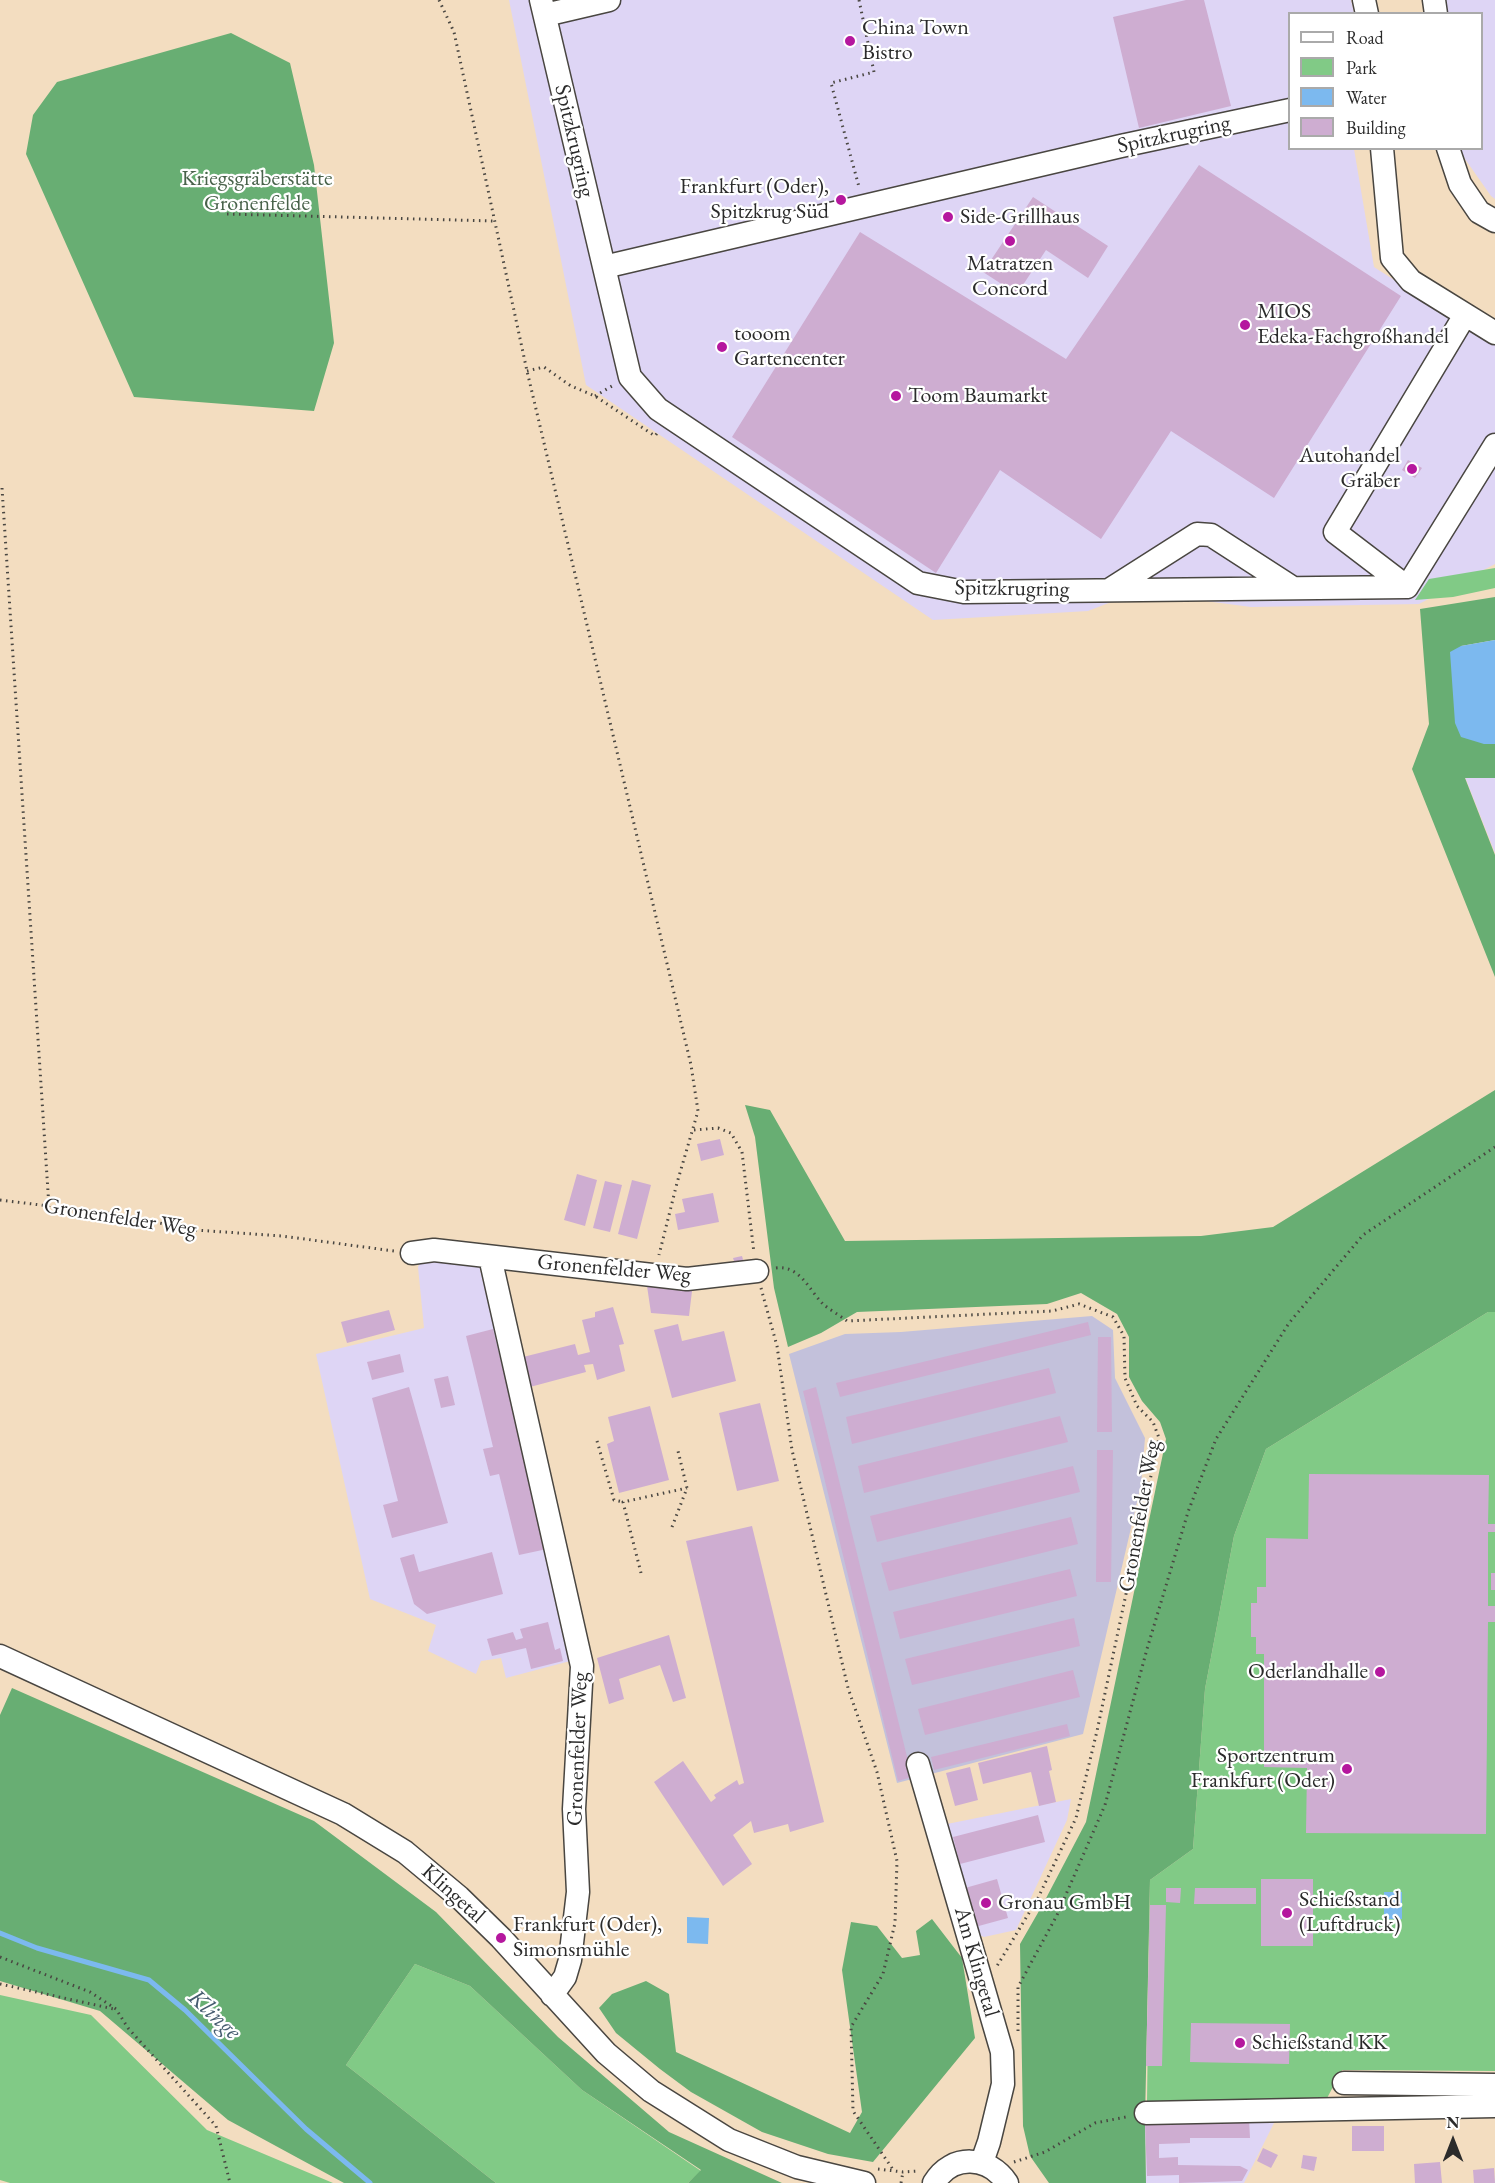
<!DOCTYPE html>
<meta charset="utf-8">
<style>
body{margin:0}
#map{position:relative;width:1495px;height:2183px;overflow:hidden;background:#f3ddc0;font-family:"EB Garamond",serif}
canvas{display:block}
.legend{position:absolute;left:1288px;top:12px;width:195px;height:138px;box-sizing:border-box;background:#fff;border:2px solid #aaa;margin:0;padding:8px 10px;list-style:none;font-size:18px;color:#2b2b2b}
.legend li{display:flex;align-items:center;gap:12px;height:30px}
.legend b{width:30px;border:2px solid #aaa}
.north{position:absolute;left:1423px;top:2111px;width:60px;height:60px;-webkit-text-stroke:4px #fff;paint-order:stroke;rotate:0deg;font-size:16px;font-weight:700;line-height:24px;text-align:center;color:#2b2b2b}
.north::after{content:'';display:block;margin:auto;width:21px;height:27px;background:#2b2b2b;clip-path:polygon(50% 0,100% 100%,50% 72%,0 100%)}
</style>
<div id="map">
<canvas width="1495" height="2183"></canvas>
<ul class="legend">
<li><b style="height:8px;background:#fff"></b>Road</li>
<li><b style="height:16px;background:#81ca86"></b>Park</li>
<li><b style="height:16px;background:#7cb9ef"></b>Water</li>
<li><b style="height:16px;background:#ceadd1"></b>Building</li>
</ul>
<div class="north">N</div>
</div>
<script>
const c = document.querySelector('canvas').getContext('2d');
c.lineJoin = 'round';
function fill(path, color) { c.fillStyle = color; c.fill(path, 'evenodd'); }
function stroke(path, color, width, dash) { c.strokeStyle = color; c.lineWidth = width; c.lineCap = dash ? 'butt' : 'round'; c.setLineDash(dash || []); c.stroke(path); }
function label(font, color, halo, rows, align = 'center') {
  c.font = font + ' "EB Garamond",serif'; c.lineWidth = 4.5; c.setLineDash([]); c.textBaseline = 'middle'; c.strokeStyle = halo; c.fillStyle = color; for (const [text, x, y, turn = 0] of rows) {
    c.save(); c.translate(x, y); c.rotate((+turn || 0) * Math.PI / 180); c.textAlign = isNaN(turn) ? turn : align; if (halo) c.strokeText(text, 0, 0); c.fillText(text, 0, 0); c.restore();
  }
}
const built = new Path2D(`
 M509 0H1351L1354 13 1290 14V148L1354 149 1374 267 1495 345V564L1419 604 1251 607 1137 592 1088 611 933 620 586 385Z
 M1445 0H1495V199L1491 196 1458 149 1482 148V14L1446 13Z
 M1465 777 1495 778V853Z
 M429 1259 479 1265 574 1660 506 1678 501 1658 481 1661 476 1674 428 1651 436 1625 370 1599 316 1354 424 1328 418 1267 421 1261Z
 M1071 1799 1067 1820 1016 1930 984 1937 975 1933 947 1824Z
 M1276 2119 1244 2183H1146L1145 2120Z`);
const industrial = new Path2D(`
 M1092 1316 1113 1330 1115 1378 1145 1438 1141 1485 1083 1734 897 1783 789 1354 845 1334 901 1332Z`);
const green = new Path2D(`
 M1495 568V588L1453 597 1415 600 1429 579Z
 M1488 1312H1495V2071L1342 2070 1326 2100 1147 2102 1150 1880 1193 1849 1205 1689 1234 1536 1266 1449Z
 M415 1964 470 1986 582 2090 701 2171 688 2183H496L346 2065Z
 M0 1995 91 2015 207 2130 333 2183H10L0 2180Z`);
const forest = new Path2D(`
 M231 33 290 63 314 165 334 343 314 411 134 397 26 154 33 115 57 82Z
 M1495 597V640L1461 646 1484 744H1495V778H1465L1495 855V977L1412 769 1429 724 1420 609Z
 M1495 1090V1312H1488L1266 1449 1234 1536 1205 1689 1193 1849 1150 1880 1145 2120 1146 2183H1049L1030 2156 1023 2126 1020 1944 1043 1904 1086 1822 1166 1439 1160 1422 1142 1401 1129 1377V1337L1117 1314 1081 1293 1047 1304 857 1312 821 1333 788 1347 774 1288 755 1137 745 1105 770 1110 845 1241 1201 1236 1273 1227Z
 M12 1688 314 1821 436 1912 558 2037 669 2132 782 2183H688L701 2170 582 2090 470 1986 415 1964 346 2065 496 2183H344L228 2120 100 2011 0 1981V1715Z
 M932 1919 962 1958 975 2038 873 2162 828 2154 762 2132 691 2092 660 2069 616 2033 599 2008 612 1994 646 1981 669 1994 676 2052 850 2133 862 2112 842 1970 851 1922 877 1926 902 1958 920 1955 916 1931Z`);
const water = new Path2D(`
 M1495 640V744H1484L1461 737 1455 723 1450 652 1461 646Z
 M1384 1892H1402V1919H1384Z
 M687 1917 709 1918 708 1944 687 1943Z`);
const stream = new Path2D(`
 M0 1933 37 1948 149 1980 185 2010 306 2129 370 2183`);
const building = new Path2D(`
 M1186 0H1204L1231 106 1139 128 1113 17Z
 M1199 165 1401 296 1274 498 1171 431 1101 539 1000 470 936 573 732 437 860 232 1066 359Z
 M1033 197 1108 246 1088 278 1046 250 1017 294 983 272Z
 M1408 460 1422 468 1415 478 1402 470Z
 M720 1139 724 1155 701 1161 697 1144Z
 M577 1174 597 1180 585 1226 564 1220Z
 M632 1180 651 1185 637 1239 618 1234Z
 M605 1181 622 1185 610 1232 593 1228Z
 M713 1193 719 1222 678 1230 675 1214 685 1212 682 1199Z
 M742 1256 744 1263 735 1264 733 1258Z
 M647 1286 692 1291 689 1316 651 1313Z
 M613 1307 624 1344 619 1345 625 1371 597 1380 593 1364 584 1365 586 1372 530 1387 523 1357 575 1344 578 1355 590 1352 582 1320 595 1317V1312Z
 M389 1310 395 1330 347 1343 341 1322Z
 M1088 1322 1091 1335 840 1397 836 1383Z
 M678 1324 682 1341 724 1331 736 1381 672 1398 654 1330Z
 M493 1329 547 1549 519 1555 499 1474 490 1476 483 1449 493 1447 466 1336Z
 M1098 1337H1111L1112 1432H1097Z
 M400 1354 404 1372 372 1380 367 1362Z
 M1049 1368 1056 1393 852 1444 846 1417Z
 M448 1376 455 1405 441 1408 434 1379Z
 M409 1387 448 1523 392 1538 383 1505 398 1501 372 1398Z
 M816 1387 912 1777 898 1781 803 1391Z
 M760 1403 779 1481 737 1491 719 1413Z
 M650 1406 669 1480 619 1493 607 1444 614 1441 608 1417Z
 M1060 1416 1068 1442 864 1493 858 1466Z
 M1097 1450H1113L1111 1582H1096Z
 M1073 1466 1080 1492 877 1542 870 1516Z
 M1309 1474 1489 1475 1488 1524H1495V1532H1488V1606H1495V1622H1488L1486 1834 1306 1833 1307 1768 1264 1767V1654H1256V1637H1251V1603H1257V1587H1266V1538L1308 1539Z
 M1071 1517 1078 1544 889 1591 881 1563Z
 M752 1526 824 1822 790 1832 788 1824 754 1833 751 1821 733 1835 752 1864 723 1886 654 1782 683 1761 711 1802 716 1798 714 1795 737 1780 739 1785 744 1783 686 1541Z
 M492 1552 503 1594 427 1614 414 1604 400 1558 414 1554 419 1572Z
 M1070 1569 1077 1596 900 1639 893 1612Z
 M1491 1573H1495V1590H1491Z
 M1074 1618 1080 1646 912 1685 905 1659Z
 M548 1622 555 1650 560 1648 563 1661 531 1669 526 1648 492 1656 487 1639 513 1632 516 1640 523 1638 520 1629Z
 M669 1635 686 1698 673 1702 660 1665 619 1679 624 1699 609 1704 597 1658Z
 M1073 1670 1080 1697 925 1735 918 1709Z
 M1067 1724 1070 1736 934 1770 931 1757Z
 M1047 1746 1052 1770 1049 1771 1056 1802 1039 1806 1031 1772 983 1784 978 1763Z
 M970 1767 978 1800 955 1806 946 1773Z
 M1038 1815 1045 1842 960 1864 953 1837Z
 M997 1879 1008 1918 975 1927 965 1888Z
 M1261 1879H1313V1946H1261Z
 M1166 1888H1181L1180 1903 1166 1902Z
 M1195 1888H1256V1904H1194Z
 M1150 1905H1166L1162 2066H1146Z
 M1191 2023 1290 2024 1289 2064 1190 2062Z
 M1249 2119 1250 2138H1190V2143L1159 2144V2158L1178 2157V2165L1240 2166 1248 2170 1242 2181 1179 2183V2175L1147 2176 1145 2121Z
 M1352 2126H1384V2151H1352Z
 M1263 2148 1278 2155 1271 2168 1257 2161Z
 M1303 2155 1317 2157 1314 2171 1301 2168Z
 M1440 2162 1442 2183H1415L1414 2164Z
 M1494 2168 1495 2183H1474L1473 2170Z`);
const path = new Path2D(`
 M439 0 454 32 527 371 691 1065 698 1111 677 1183 659 1255
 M859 0 874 72 831 83 859 187
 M227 214 494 221
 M527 371 544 367 571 386 595 396 655 436 658 432
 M595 396 612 386
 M2 488 49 1207
 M694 1130 718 1128 731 1133 742 1152 754 1253
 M0 1200 114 1214 195 1230 282 1236 394 1251
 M776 1268C800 1265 809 1290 823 1304 830 1310 839 1315 847 1321L1052 1311 1079 1304 1113 1317 1124 1336 1125 1378 1137 1406 1153 1422 1159 1438 1097 1731 1076 1818 1038 1898 997 1966
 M761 1288 777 1346 792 1450 848 1688 877 1772 897 1861 895 1923 883 1974 851 2027 853 2111 894 2171
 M597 1441 614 1500 623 1502
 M672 1527 687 1488 678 1451
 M641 1573 623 1502 687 1488
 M0 1957 90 1992 116 2009 128 2028 216 2126 230 2183
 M0 1984 114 2009
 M1018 2031V1987L1057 1915 1105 1805 1147 1649 1188 1512 1216 1439 1289 1323 1363 1235 1495 1147
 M1014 2162 1045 2152 1095 2123 1126 2117
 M878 2169 903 2172 919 2171
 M901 2183 903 2172`);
const minor = new Path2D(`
 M541 0 630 377 658 409 918 583 964 592 1407 587
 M1364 0 1367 14
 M1434 0 1436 14
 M545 15 609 0
 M1382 148 1392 258 1411 281 1495 333
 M1448 148 1460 184 1479 212 1495 221
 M604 267 1121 146 1290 110
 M1407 587 1335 532 1465 315
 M1407 587 1495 445
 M1109 590 1197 534 1211 535 1293 588
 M412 1253 434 1250 687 1279 757 1271
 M490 1257 582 1666 574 1809 578 1892 570 1960 565 1977 552 1995
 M0 1656 343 1814 405 1852 459 1897 501 1938 606 2053 651 2091 729 2140 797 2167 864 2183
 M918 1764 1002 2052 1003 2084 989 2142 982 2162
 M1344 2083 1495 2085
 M1146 2113 1495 2106
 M934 2183C952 2153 989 2156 1007 2183`);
const markers = [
 [850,41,6,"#b5179e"],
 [841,200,6,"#b5179e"],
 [948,217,6,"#b5179e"],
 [1010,241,6,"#b5179e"],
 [1245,325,6,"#b5179e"],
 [722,347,6,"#b5179e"],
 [896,396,6,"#b5179e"],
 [1412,469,6,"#b5179e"],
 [1380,1672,6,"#b5179e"],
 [1347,1769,6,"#b5179e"],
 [986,1903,6,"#b5179e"],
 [1287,1913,6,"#b5179e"],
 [501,1938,6,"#b5179e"],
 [1240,2043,6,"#b5179e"]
];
const poiNames = [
 ["China Town",862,28],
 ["Bistro",862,53],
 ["Frankfurt (Oder),",829,187,"right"],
 ["Spitzkrug Süd",829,212,"right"],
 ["Side-Grillhaus",960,217],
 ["Matratzen",1010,264,"center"],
 ["Concord",1010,289,"center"],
 ["MIOS",1257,312],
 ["Edeka-Fachgroßhandel",1257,337],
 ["tooom",734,334],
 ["Gartencenter",734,359],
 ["Toom Baumarkt",908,396],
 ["Autohandel",1400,456,"right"],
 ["Gräber",1400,481,"right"],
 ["Oderlandhalle",1368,1672,"right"],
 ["Sportzentrum",1335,1756,"right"],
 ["Frankfurt (Oder)",1335,1781,"right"],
 ["Schießstand",1299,1900],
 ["(Luftdruck)",1299,1925],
 ["Gronau GmbH",998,1903],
 ["Frankfurt (Oder),",513,1925],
 ["Simonsmühle",513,1950],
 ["Schießstand KK",1252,2043]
];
const streetNames = [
 ["Spitzkrugring",1174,135,-12],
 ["Spitzkrugring",574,141,77],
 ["Spitzkrugring",1012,589,1],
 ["Gronenfelder Weg",120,1218,9],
 ["Gronenfelder Weg",614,1269,5],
 ["Gronenfelder Weg",1140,1516,-80],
 ["Gronenfelder Weg",578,1749,-88],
 ["Klingetal",453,1894,42],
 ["Am Klingetal",976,1962,74]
];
const parkNames = [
 ["Kriegsgräberstätte",257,179],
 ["Gronenfelde",257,204]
];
const waterNames = [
 ["Klinge",214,2015,43]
];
fill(built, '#ded5f5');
fill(industrial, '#c3c1db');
fill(green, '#81ca86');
fill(forest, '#68ae73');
fill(water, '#7cb9ef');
stroke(stream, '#7cb9ef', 5);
fill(building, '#ceadd1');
stroke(minor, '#494641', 25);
stroke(path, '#494641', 3, [1.5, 4.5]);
stroke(minor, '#fff', 22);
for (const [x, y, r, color] of markers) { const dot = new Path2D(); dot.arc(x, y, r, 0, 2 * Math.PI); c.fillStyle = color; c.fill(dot); stroke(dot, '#fff', 2); }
label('22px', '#2b2b2b', '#fff', poiNames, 'left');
label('22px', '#2b2b2b', '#fff', streetNames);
label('22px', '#49634b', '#fff', parkNames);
label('italic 24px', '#475d70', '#fff', waterNames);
</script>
